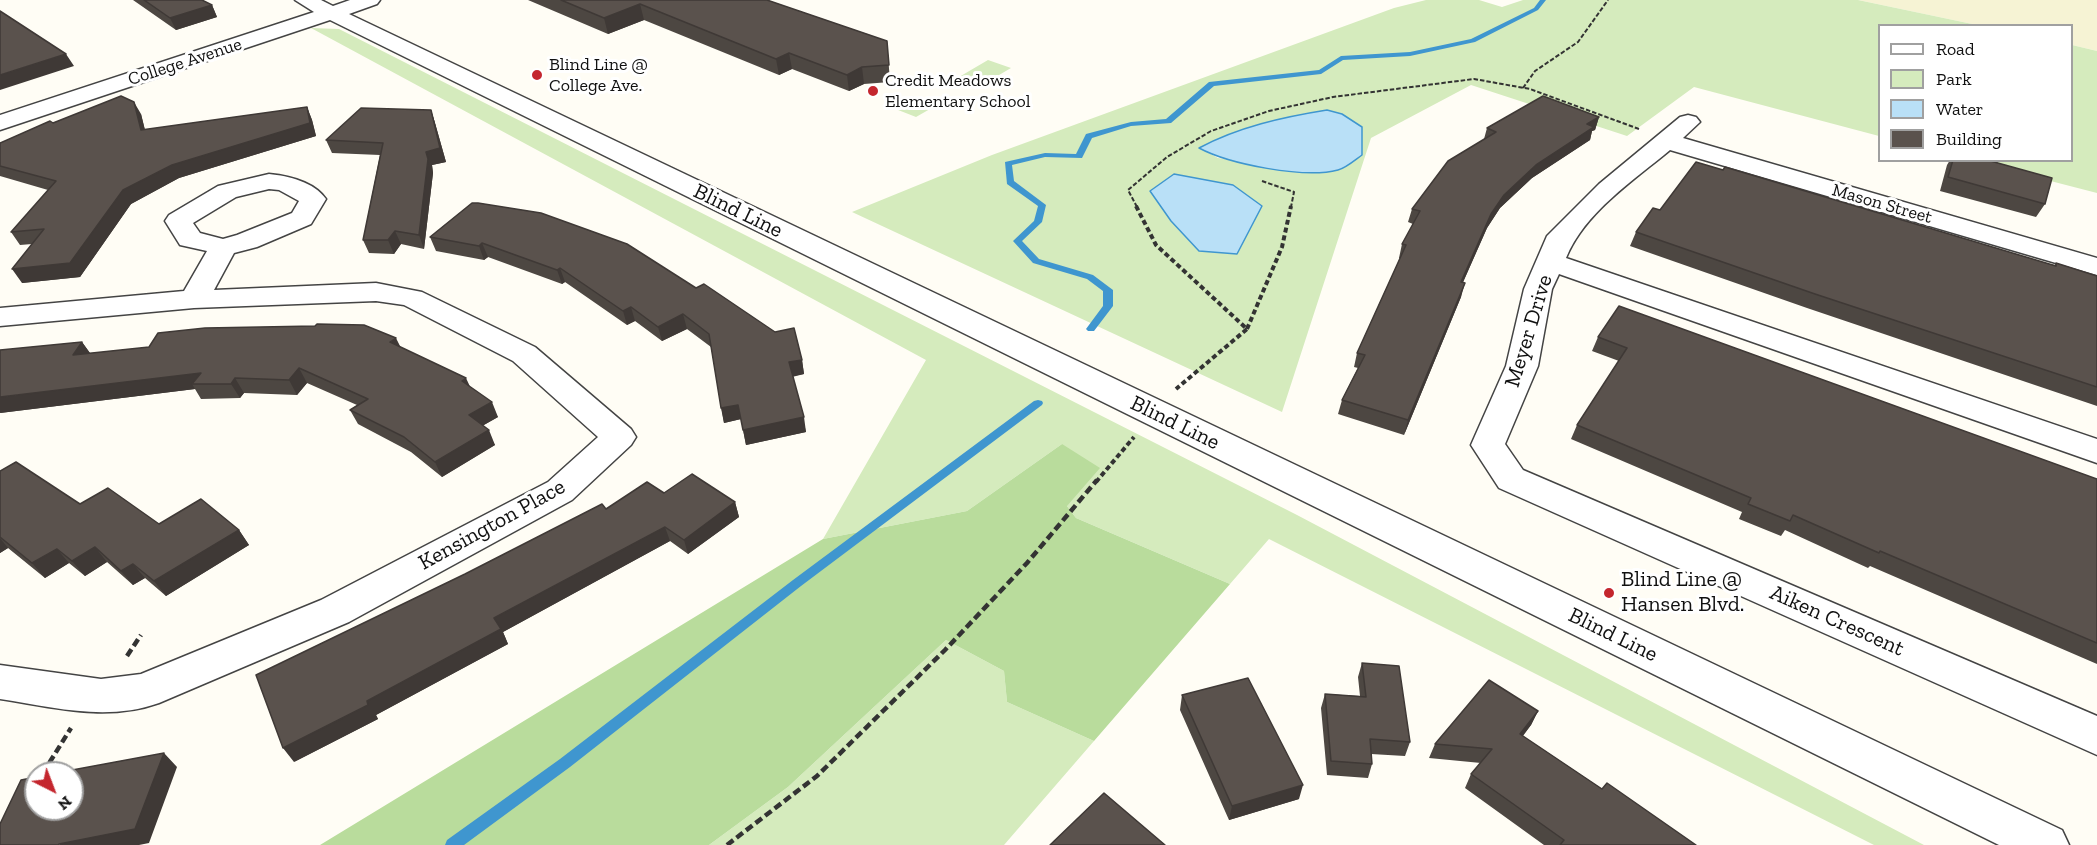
<!DOCTYPE html>
<style>
body{margin:0}
#map{position:relative;width:2097px;height:845px;overflow:hidden;background:#fffdf5;font-family:"Zilla Slab",serif}
canvas{display:block}
.legend{position:absolute;left:1878px;top:24px;width:195px;height:138px;box-sizing:border-box;background:#fff;border:2px solid #a0a0a0;margin:0;padding:8px 10px;list-style:none;font-size:18px;color:#111}
.legend li{display:flex;align-items:center;gap:12px;height:30px}
.legend b{width:30px;border:2px solid #a0a0a0}
.north{position:absolute;left:24px;top:761px;width:60px;height:60px;box-sizing:border-box;background:#fff;border:2px solid #a0a0a0;border-radius:50%;rotate:138deg;font-size:16px;font-weight:700;line-height:24px;text-align:center;color:#111}
.north::after{content:'';display:block;margin:auto;width:21px;height:27px;background:#c4262e;clip-path:polygon(50% 0,100% 100%,50% 72%,0 100%)}
</style>
<div id="map">
<canvas width="2097" height="845"></canvas>
<ul class="legend">
<li><b style="height:8px;background:#fff"></b>Road</li>
<li><b style="height:16px;background:#d5ebbd"></b>Park</li>
<li><b style="height:16px;background:#b9e0f7"></b>Water</li>
<li><b style="height:16px;background:#5a524d"></b>Building</li>
</ul>
<div class="north">N</div>
</div>
<script>
const c = document.querySelector('canvas').getContext('2d');
c.lineJoin = 'round';
function fill(path, color) { c.fillStyle = color; c.fill(path, 'evenodd'); }
function stroke(path, color, width, dash) { c.strokeStyle = color; c.lineWidth = width; c.lineCap = dash ? 'butt' : 'round'; c.setLineDash(dash || []); c.stroke(path); }
function label(font, color, halo, rows, align = 'center') {
  c.font = font + ' "Zilla Slab",serif'; c.lineWidth = 6; c.setLineDash([]); c.textBaseline = 'middle'; c.strokeStyle = halo; c.fillStyle = color; for (const [text, x, y, turn = 0] of rows) {
    c.save(); c.translate(x, y); c.rotate((+turn || 0) * Math.PI / 180); c.textAlign = isNaN(turn) ? turn : align; if (halo) c.strokeText(text, 0, 0); c.fillText(text, 0, 0); c.restore();
  }
}
const farmland = new Path2D(`
 M1858 0H2097V51L2072 45V26L1977 25Z`);
const green = new Path2D(`
 M1426 0H1479L1502 7 1523 0H1858L1977 25 1880 26 1879 136 1694 87 1627 136 1471 85 1371 138 1282 412 852 212 992 155 1394 8ZM1327 110 1248 163 1218 158 1200 148C1239 127 1284 117 1327 110ZM1171 221 1237 254 1199 251Z
 M311 28 339 29 1297 515 1924 845H1874L1269 539 1230 584 1076 518 1067 506 1062 444 967 511 823 539 926 360Z
 M2072 45 2097 51V193L1973 161 2072 160Z
 M988 60 1011 68 982 85 959 77Z
 M914 96 937 105 916 117 893 108Z
 M946 640 1004 671 1007 702 1094 741 1004 845H709L788 787Z`);
const forest = new Path2D(`
 M1062 444 1100 468 1067 506 1076 518 1230 584 1094 741 1007 702 1004 671 946 640 788 787 709 845H320L823 539 967 511Z`);
const water = new Path2D(`
 M1327 110 1342 114 1362 127V155C1355 160 1346 168 1338 170 1304 179 1229 164 1199 148 1238 127 1283 117 1327 110Z
 M1174 174 1233 185 1262 206 1237 254 1199 251 1171 221 1150 191Z`);
const stream = new Path2D(`
 M1540 0H1546L1538 10 1475 42 1410 56 1343 60 1321 74 1214 86 1171 123 1131 126 1092 138 1082 158 1045 157 1012 165 1014 181 1046 205 1042 222 1022 241 1039 259 1093 275 1113 290V306L1094 331H1088L1086 329 1103 306V291L1087 279 1033 263 1013 241 1034 221 1038 206 1007 184 1005 162 1045 153 1076 154 1086 134 1131 122 1166 119 1209 82 1319 70 1341 56 1410 52 1471 39 1534 8Z
 M1038 400 1042 401 1043 403 1042 405 801 586 570 767 464 845H445L447 840 560 759 793 580 1034 401Z`);
const pathFar2 = new Path2D(`
 M1523 88 1535 71 1578 42 1608 0
 M1262 181 1294 192 1291 207
 M1137 207 1128 190 1167 157 1211 131 1269 111 1333 97 1474 79 1530 89 1639 129`);
const pathFar1 = new Path2D(`
 M1136 206 1156 245 1247 329 1176 389
 M1247 329 1282 247 1291 206
 M1096 482 1134 437`);
const path = new Path2D(`
 M127 656 141 635
 M43 773 71 728
 M727 845 817 776 945 650 1027 563 1097 480`);
const minor = new Path2D(`
 M295 0H321L333 6 350 0H380L377 4 349 14 2062 830 2069 845H1999L330 20 0 130V115L314 12Z
 M1688 115 1696 117 1700 122 1683 138 2097 258V275L1670 150C1634 180 1584 213 1566 258L2097 439V463L1559 274 1552 289 1538 366 1505 444 1523 470 2097 716V755L1499 488 1471 445 1506 366 1524 289 1547 236 1599 184 1680 117Z
 M269 174C289 176 314 182 326 199L311 224 257 247 234 253 214 290 376 283 422 292 535 347 631 429 636 437 631 445 572 500 349 622 159 703C106 722 53 707 0 699V665L101 679 141 674 321 600 548 482 598 437 513 361 404 305 376 301 194 308 0 326V308L184 291 207 251 180 245 165 221 169 215 218 186ZM269 189 279 190 299 201 292 213 237 235 223 239 200 233 193 223 236 197Z`);
const wall = new Path2D(`
 M133 0H202L212 5 217 17 176 30Z
 M528 0H767L887 41 890 82 864 84 849 91 792 69 779 75 644 20 608 34Z
 M307 107 312 120 316 136 179 178 131 204 80 277 22 283 32 244 20 245 11 232 48 190 0 176V143L53 123 141 114 145 130Z
 M431 110 435 123 446 162 432 165 433 173 424 249 401 244 394 254 369 253 363 240 380 155 332 153 326 140Z
 M1599 117 1595 130 1592 131 1590 140 1532 178 1500 208 1487 228 1463 282 1461 297 1404 435 1338 414 1342 400 1358 368 1354 367 1357 353 1400 258H1399L1402 244 1413 224 1408 222 1412 209 1484 139 1487 128Z
 M1950 160H1987L2045 204 2036 217 1940 191 1947 165Z
 M472 203 802 360 804 374 793 376 806 432 746 445 741 419 724 423 711 347 687 329 662 341 635 321 627 325 565 282 562 284 488 257 484 260 436 251 430 237Z
 M1660 210 2055 265 2056 263 2097 276V406L1807 308 1630 246 1636 232Z
 M1598 337 2097 479V664L1870 566 1868 568 1785 530 1781 536 1739 519 1742 512 1571 439 1577 425 1619 361 1592 351Z
 M82 342 90 353 400 347 470 387 498 417 482 426 495 445 442 477 411 452 358 424 350 410 357 405 307 383 297 395 244 393 240 398 201 399 195 389 0 413Z
 M0 471 80 504 159 524 239 530 249 545 166 596 145 578 133 585 107 562 85 576 69 563 45 578 8 548 0 553Z
 M664 493 735 502 739 517 688 554 670 541 503 632 508 644 376 715 378 719 294 762 606 509Z
 M1362 663 1410 742 1405 756 1371 754 1372 764 1368 778 1327 775 1321 708 1325 694 1360 696 1358 677Z
 M1182 695 1299 799 1229 820 1180 710Z
 M1538 711 1531 725 1523 736 1602 789 1696 845H1544L1465 788 1471 774 1481 763 1429 758 1435 744Z`);
const shadedWall = new Path2D(`
 M640 4 644 20 608 34 604 18Z
 M212 5 217 17 176 30 170 18Z
 M789 53 792 69 779 75 776 59Z
 M66 54 74 66 0 90V75Z
 M862 67 864 84 849 91 847 75Z
 M134 102 141 114 148 143 141 130Z
 M307 107 312 120 316 136 179 178 131 204 80 277 22 283 12 269 123 190 172 165Z
 M431 110 435 123 446 162 432 165 433 173 424 249 419 235Z
 M1599 117 1595 130 1592 131 1590 140 1532 178 1500 208 1487 228 1457 296 1461 282 1491 214 1504 195 1536 165 1587 124Z
 M395 231 401 244 394 254 388 240Z
 M482 243 488 257 484 260 479 246Z
 M560 268 565 282 562 284 557 270Z
 M1465 283 1461 297 1404 435 1408 420Z
 M631 307 635 321 627 325 623 311Z
 M683 314 687 329 662 341 658 327Z
 M396 338 403 352 390 342Z
 M82 342 92 356 73 355Z
 M802 360 804 374 792 377 789 362Z
 M299 368 307 383 297 395 289 380Z
 M201 373 192 384 195 389 0 413V397Z
 M235 378 244 393 240 398 231 384Z
 M466 378 473 393 462 381Z
 M492 402 498 417 475 430 469 415Z
 M738 405 741 419 724 423 721 408Z
 M804 417 806 432 746 445 743 430Z
 M489 430 495 445 442 477 435 462Z
 M735 502 739 517 688 554 684 540Z
 M665 527 670 541 503 632 508 644 376 715 378 719 294 762 283 748 367 701 494 618Z
 M239 530 249 545 166 596 154 581Z
 M0 538 8 548 0 553Z
 M95 547 107 562 85 576 72 561Z
 M57 549 69 563 45 578 32 563Z
 M133 564 145 578 133 585 121 571Z
 M1538 711 1531 725 1513 748 1520 734Z
 M164 753 177 767 149 843 139 845H59Z
 M1303 785 1299 799 1229 820 1232 806Z`);
const building = new Path2D(`
 M144 0H202L212 5 170 18Z
 M561 0H767L887 41 889 65 862 67 847 75 789 53 776 59 640 4 604 18Z
 M0 11 66 54 0 75Z
 M121 96 134 102 141 130 307 107 310 123 172 165 123 190 70 263 12 269 44 229 11 232 56 181 0 166V143L50 121 53 123Z
 M1543 96 1599 117 1587 124 1594 127 1536 165 1504 195 1491 214 1461 282 1465 283 1408 420 1342 400 1365 355 1357 353 1406 245 1402 244 1420 211 1412 209 1448 161 1496 132 1487 128Z
 M361 108 431 110 440 148 426 152 428 159 419 235 395 231 388 240H363L383 143 326 140Z
 M1953 160H1987L2052 178 2045 204 1948 177Z
 M1696 162 1723 170 1725 167 2056 266V263L2097 276V387L1815 294 1636 232 1653 208 1660 210Z
 M472 203H478L541 213 627 244 696 288 704 284 775 332 794 328 802 360 789 362 804 417 743 430 738 405 721 408 709 334 683 314 658 327 631 307 623 311 560 268 557 270 482 243 479 246 430 237Z
 M1619 306 2097 479V643L1880 551 1879 553 1793 515 1790 521 1748 504 1751 498 1577 425 1627 348 1598 337Z
 M317 324 364 325 396 338 390 342 466 378 462 381 492 402 469 415 489 430 435 462 404 437 350 410 368 399 299 368 289 380 235 378 231 384H192L201 373 0 397V350L82 342 73 355 149 347 158 333 205 328 315 326Z
 M16 462 80 504 108 488 159 524 201 499 239 530 154 581 133 564 121 571 95 547 72 561 57 549 32 563 0 537V471Z
 M692 474 735 502 684 540 665 527 494 618 501 629 367 701 368 705 283 748 256 675 465 574 602 504 606 509 647 482 664 493Z
 M1362 663 1399 666 1410 742 1370 739 1372 764 1331 761 1325 694 1366 697Z
 M1248 678 1303 785 1232 806 1182 695Z
 M1489 680 1538 711 1520 734 1602 789 1607 783 1696 845H1560L1564 840 1471 774 1492 749 1435 744Z
 M164 753 135 829 59 844V845H0V824L21 780 36 777V809H72V773H56Z
 M1104 793 1165 845H1050Z`);
const markers = [
 [537,75,6,"#c4262e"],
 [873,91,6,"#c4262e"],
 [1609,593,6,"#c4262e"]
];
const farStreetnames = [
 ["College Avenue",185,62,-18],
 ["Mason Street",1882,204,16]
];
const farPoinames = [
 ["Blind Line @",549,65],
 ["College Ave.",549,86],
 ["Credit Meadows",885,81],
 ["Elementary School",885,102]
];
const streetNames = [
 ["Blind Line",738,211,26],
 ["Meyer Drive",1529,331,-73],
 ["Blind Line",1175,423,26],
 ["Kensington Place",492,525,-29],
 ["Aiken Crescent",1837,621,24],
 ["Blind Line",1613,635,26]
];
const poiNames = [
 ["Blind Line @",1621,580],
 ["Hansen Blvd.",1621,605]
];
fill(farmland, '#f6f3d4');
fill(green, '#d5ebbd');
fill(forest, '#b9dc9c');
fill(water, '#b9e0f7');
stroke(water, '#3f96cf', 1.5);
fill(stream, '#3f96cf');
stroke(minor, '#444', 3);
stroke(pathFar2, '#333', 2, [4.5, 2]);
stroke(pathFar1, '#333', 4, [5, 3]);
stroke(path, '#333', 4.5, [8, 4]);
fill(minor, '#fff');
fill(wall, '#4d4742');
fill(shadedWall, '#3f3936');
fill(building, '#5a524d');
stroke(building, '#3f3936', 1.5);
for (const [x, y, r, color] of markers) { const dot = new Path2D(); dot.arc(x, y, r, 0, 2 * Math.PI); c.fillStyle = color; c.fill(dot); stroke(dot, '#fff', 2); }
label('18px', '#111', '#fff', farStreetnames);
label('18px', '#111', '#fff', farPoinames, 'left');
label('22px', '#111', '#fff', streetNames);
label('22px', '#111', '#fff', poiNames, 'left');
</script>
